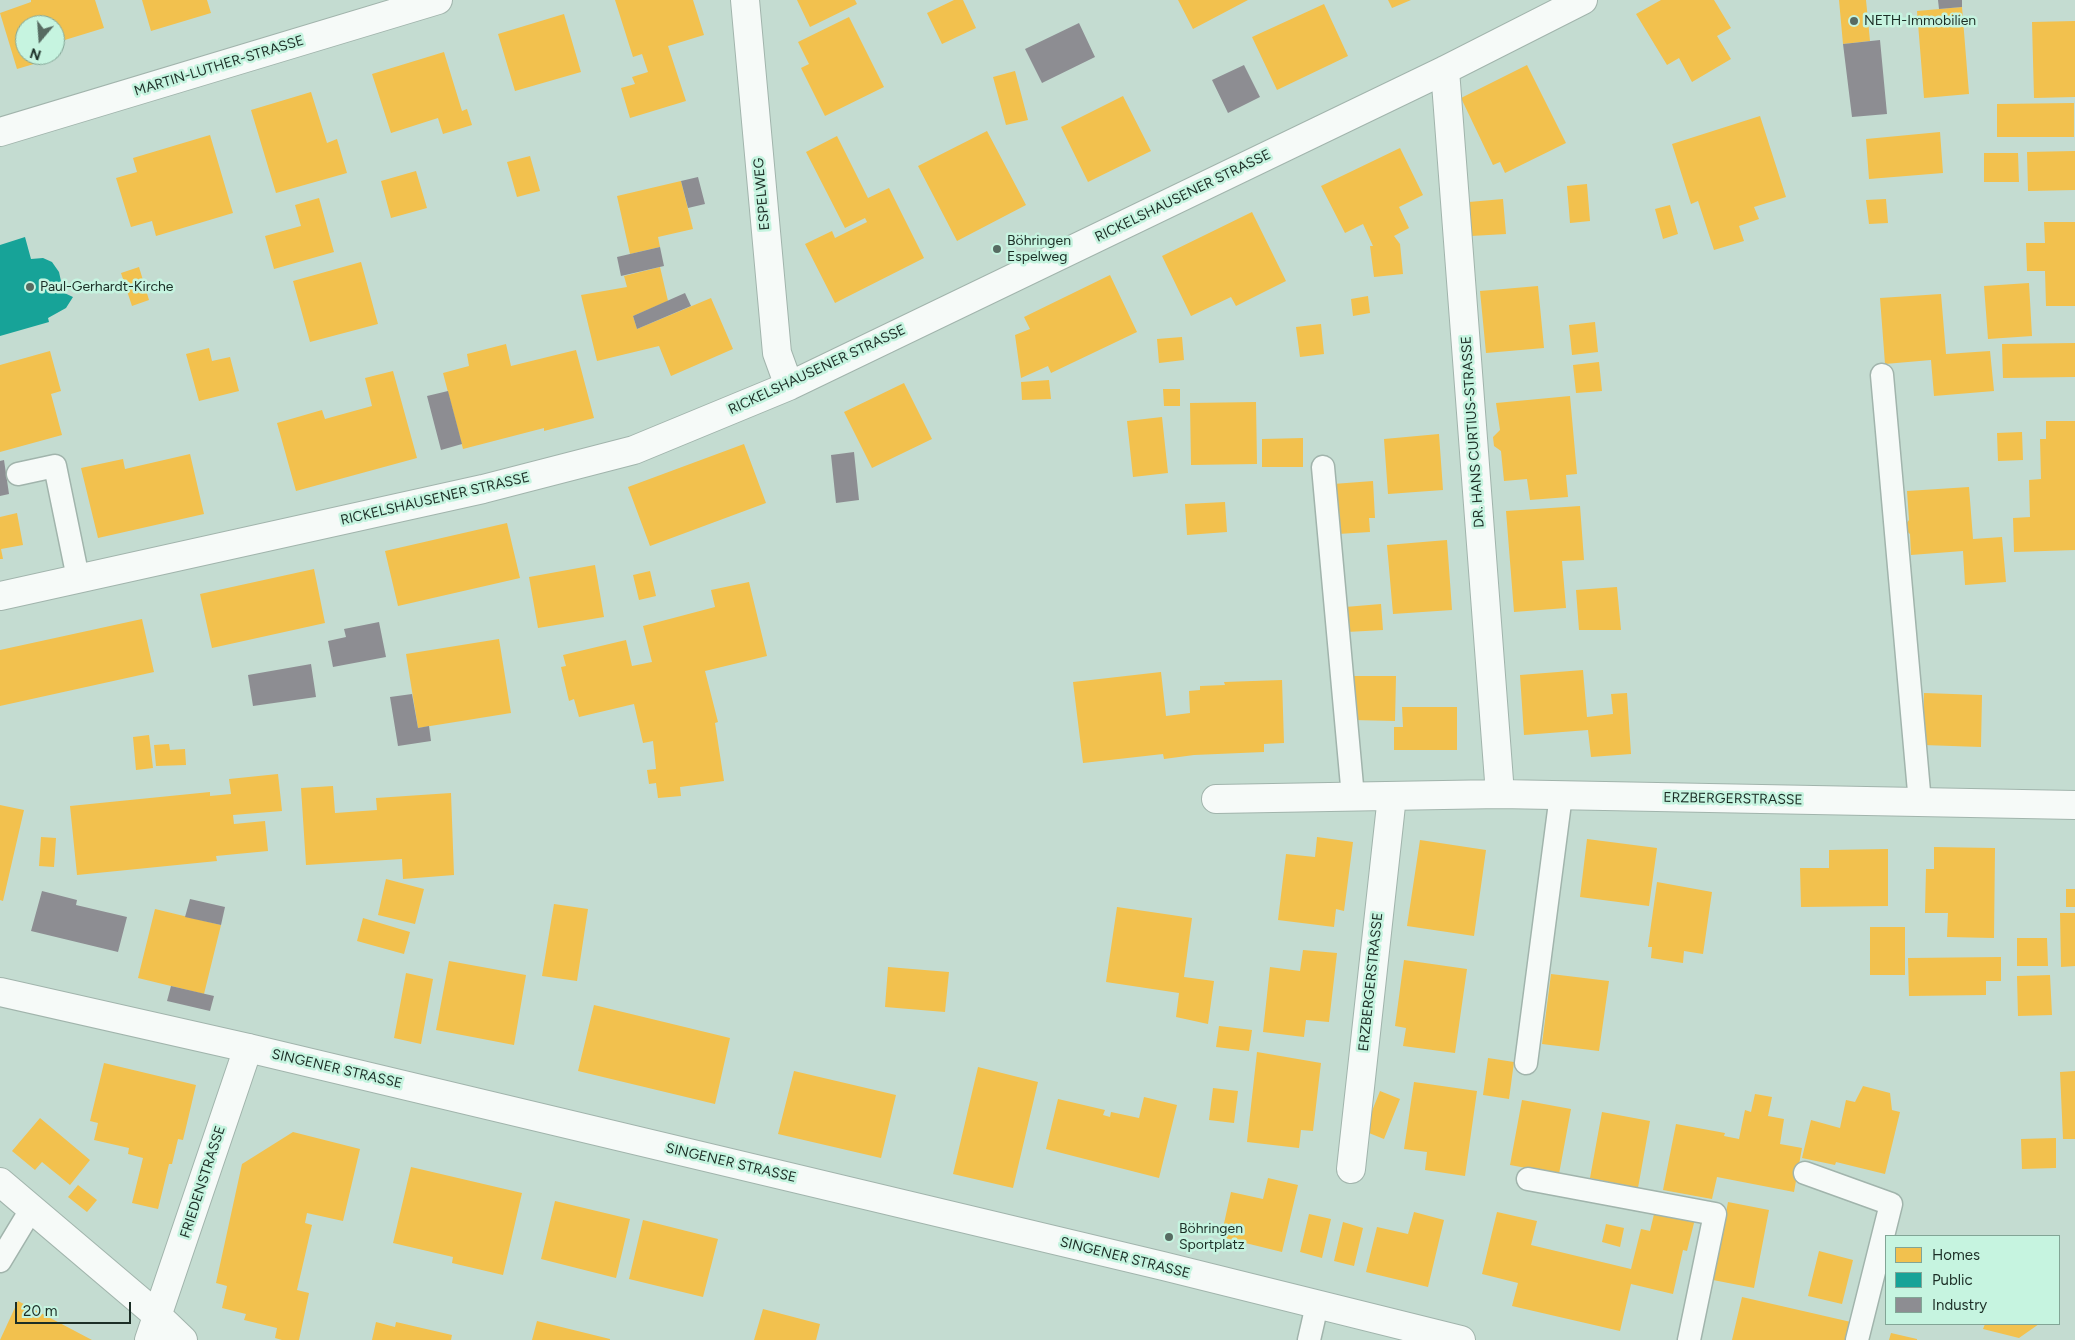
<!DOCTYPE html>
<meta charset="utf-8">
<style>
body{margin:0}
#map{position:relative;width:2075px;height:1340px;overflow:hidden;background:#c4dcd1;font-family:Figtree,sans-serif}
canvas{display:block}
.legend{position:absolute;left:1885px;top:1235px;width:175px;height:90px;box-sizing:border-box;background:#c6f4e0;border:1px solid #82a596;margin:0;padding:6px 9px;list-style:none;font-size:15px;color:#1c2e26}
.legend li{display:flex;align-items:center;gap:10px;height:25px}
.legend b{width:25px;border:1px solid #82a596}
.north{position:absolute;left:15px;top:15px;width:50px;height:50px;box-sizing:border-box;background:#c6f4e0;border:1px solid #82a596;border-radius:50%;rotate:198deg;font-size:14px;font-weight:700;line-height:20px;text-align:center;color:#1c2e26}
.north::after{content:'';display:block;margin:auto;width:18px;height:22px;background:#576b62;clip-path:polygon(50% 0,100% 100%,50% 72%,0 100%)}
.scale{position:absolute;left:15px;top:1302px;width:116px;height:22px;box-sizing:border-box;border:2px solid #1c2e26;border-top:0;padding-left:6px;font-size:15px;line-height:18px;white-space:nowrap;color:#1c2e26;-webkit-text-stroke:4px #c6f4e0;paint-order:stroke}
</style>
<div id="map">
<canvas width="2075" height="1340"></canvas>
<ul class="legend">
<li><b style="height:14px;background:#f2c14e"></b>Homes</li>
<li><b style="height:14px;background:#17a398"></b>Public</li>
<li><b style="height:14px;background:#8d8d92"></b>Industry</li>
</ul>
<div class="north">N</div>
<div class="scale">20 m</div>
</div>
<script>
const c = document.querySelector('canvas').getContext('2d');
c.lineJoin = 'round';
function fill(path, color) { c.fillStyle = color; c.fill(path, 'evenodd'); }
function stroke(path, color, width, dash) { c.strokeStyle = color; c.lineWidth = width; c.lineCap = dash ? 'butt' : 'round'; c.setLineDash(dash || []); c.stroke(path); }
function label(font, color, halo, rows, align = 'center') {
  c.font = font + ' Figtree,sans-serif'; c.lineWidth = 5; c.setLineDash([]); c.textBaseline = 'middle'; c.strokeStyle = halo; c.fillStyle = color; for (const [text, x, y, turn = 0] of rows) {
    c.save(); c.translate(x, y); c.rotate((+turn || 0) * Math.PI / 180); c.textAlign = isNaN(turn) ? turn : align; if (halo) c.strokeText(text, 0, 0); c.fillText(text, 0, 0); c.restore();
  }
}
const homes = new Path2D(`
 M31 0H95L104 28 55 43V25H25V55H53L54 58 17 69 0 13 31 2Z
 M142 0H207L211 13 151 31Z
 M615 0H693L704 35 668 46 686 101 630 118 621 88 635 84 632 77 648 72 642 54 633 57Z
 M797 0H855L857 4 810 27Z
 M954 0H963L976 28 942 44 927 13Z
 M1178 0H1248L1193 29Z
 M1388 0H1411L1392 8Z
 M1661 0H1714L1731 28 1717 36 1731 59 1692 82 1679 58 1667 65 1636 14Z
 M1839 0H1866L1870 41 1843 44Z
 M1324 4 1348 56 1277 90 1252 37Z
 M1962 7 1969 94 1924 98 1917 11Z
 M564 14 581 72 515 91 498 34Z
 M849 17 884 87 825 116 801 68 809 64 798 42Z
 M2075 21V97L2034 98 2032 22Z
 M444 52 462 111 467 109 472 125 443 134 438 118 391 133 372 74Z
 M1527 65 1566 143 1505 173 1500 162 1493 165 1461 98Z
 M1015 71 1028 120 1006 125 993 77Z
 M311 92 327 143 337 139 347 173 276 193 251 110Z
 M1123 96 1151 151 1088 182 1061 127Z
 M2074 103V137H1997V104Z
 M1760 116 1786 197 1754 207 1759 219 1739 226 1744 241 1714 250 1698 201 1691 204 1672 144Z
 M987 131 1026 205 957 241 918 166Z
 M1940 132 1943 173 1869 179 1866 139Z
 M210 135 233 213 156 236 152 221 131 227 116 178 137 172 133 158Z
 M837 136 868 198 889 188 924 258 835 303 805 244 832 231 835 238 867 222 865 218 845 228 806 152Z
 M1400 148 1423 195 1399 207 1409 228 1394 236 1400 244 1403 274 1374 277 1370 246H1373L1363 224 1345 233 1321 186Z
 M2075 151V190L2028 191 2027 152Z
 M1984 153H2018L2019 182H1984Z
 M530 156 540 191 517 197 507 162Z
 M416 171 427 208 391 218 381 181Z
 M681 181 693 229 658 237 660 247 630 254 617 196Z
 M1587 184 1590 221 1570 223 1567 186Z
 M319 198 334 252 274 269 265 236 301 226 295 205Z
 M1503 199 1506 234 1471 236 1469 202Z
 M1886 199 1888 223 1869 224 1866 200Z
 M1670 205 1678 234 1663 239 1655 209Z
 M1252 212 1286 281 1236 306 1231 297 1191 316 1162 256Z
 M2044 222H2075V306H2046L2045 271H2027L2026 243H2045Z
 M361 262 378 324 310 342 293 281Z
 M139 267 149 300 132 306 121 273Z
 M660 267 668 301 633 316 637 329 711 298 733 349 671 376 659 346 597 361 581 295 627 287 624 276Z
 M1110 275 1137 332 1051 373 1048 366 1021 378 1015 335 1030 329 1024 317Z
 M2029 283 2032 336 1988 339 1984 286Z
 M1538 286 1544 348 1486 353 1480 291Z
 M1941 294 1946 354 1990 351 1994 391 1934 396 1931 360 1885 364 1880 298Z
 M1368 296 1370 313 1353 316 1351 299Z
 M1595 322 1598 352 1572 355 1569 325Z
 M1321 324 1324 354 1300 357 1296 327Z
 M1182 337 1184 360 1159 363 1157 339Z
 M2075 343V377L2003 378 2002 344Z
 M506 344 511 366 576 350 594 418 544 431V428L463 449 443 373 469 366 467 354Z
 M209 348 212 361 230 357 239 391 199 401 186 354Z
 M50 351 61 391 51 394 62 435 0 452V365Z
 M1599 362 1602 391 1576 393 1573 365Z
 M393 371 417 458 296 491 277 423 322 410 325 419 372 406 365 378Z
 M1049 380 1051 399 1022 400 1021 382Z
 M904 383 932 439 872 468 844 412Z
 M1163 389H1180V406H1164Z
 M1570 396 1577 474 1566 475 1568 497 1530 500 1527 479 1504 481 1501 451 1494 446 1493 437 1500 430 1496 403Z
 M1256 402 1257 464 1191 465 1190 403Z
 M1162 417 1168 473 1133 477 1127 421Z
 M2046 421H2075V550L2014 552 2013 518 2030 517 2029 480 2041 479 2040 439H2046Z
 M2022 432 2023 460 1998 461 1997 433Z
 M1439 434 1443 490 1388 494 1384 439Z
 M1303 438V467H1262V439Z
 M744 444 766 503 650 546 628 487Z
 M190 454 204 514 98 538 81 468 123 459 125 469Z
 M1373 481 1375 518H1369L1370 532 1338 534 1333 484Z
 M1969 487 1973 539 2002 537 2006 582 1965 585 1963 551 1911 555 1910 534 1903 528 1909 520 1907 491Z
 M1225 502 1227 532 1187 535 1185 504Z
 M1580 506 1584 560 1562 561 1566 608 1514 612 1506 511Z
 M17 513 23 545 1 549 3 559H0V517Z
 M507 523 520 578 398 606 385 551Z
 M1447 540 1452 610 1393 614 1387 545Z
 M595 565 604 617 538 628 529 577Z
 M314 569 325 623 212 648 200 594Z
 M650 571 656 596 639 600 633 575Z
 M749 582 767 656 705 671 718 722 715 723 724 781 680 787 681 796 658 798 656 783 649 784 647 770 656 769 653 741 643 743 634 704 579 717 574 699 569 701 561 667 566 666 563 655 626 640 632 666 652 662 643 626 715 607 711 590Z
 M1617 587 1621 630H1579L1576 590Z
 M1381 604 1383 630 1347 632 1345 607Z
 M142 619 154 672 0 706V650Z
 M499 639 511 713 418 728 406 654Z
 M1583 670 1587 717 1613 714 1611 694 1627 693 1631 754 1591 757 1588 730 1524 735 1520 675Z
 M1161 672 1166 716 1190 713 1189 691 1200 690V686L1225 685 1224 682 1282 680 1284 743 1264 744V752L1194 755 1164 759 1163 754 1083 763 1073 682Z
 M1354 676H1396L1395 721 1353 720Z
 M1924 693 1982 695 1981 747 1923 745Z
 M1402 707H1457V750H1394V727H1403Z
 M149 735 153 768 136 770 133 737Z
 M169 744 170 750 185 749 186 765 156 766 154 745Z
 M278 774 282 811 233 815 234 824 265 821 268 851 216 856 217 861 77 875 70 806 210 792V796L231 794 229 779Z
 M333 786 335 813 377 810 376 798 451 793 454 875 403 879 402 859 306 865 301 788Z
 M0 805 24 810 3 901 0 900Z
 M41 837 56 838 54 867 39 866Z
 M1317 837 1353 842 1344 911 1336 909 1334 927 1278 920 1286 854 1315 857Z
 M1587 839 1657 848 1649 906 1580 897Z
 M1420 840 1486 850 1474 936 1407 926Z
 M1934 847 1995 848 1994 938 1947 937 1948 913H1925L1926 869H1934Z
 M1888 849V906L1801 907 1800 868H1829V850Z
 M386 879 424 889 415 924 378 915Z
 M1657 882 1712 892 1703 954 1684 951 1683 963 1651 958 1652 947H1648Z
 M2066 889H2075V907H2066Z
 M554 904 588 909 577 981 542 976Z
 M1117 907 1192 918 1184 977 1214 981 1208 1024 1176 1017 1179 993 1106 982Z
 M155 909 221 925 204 994 138 978Z
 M2060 913H2075V966L2061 967Z
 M363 918 410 932 404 954 357 941Z
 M1870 927H1905V975H1870Z
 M2017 938H2047L2048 966H2017Z
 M1303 950 1337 953 1329 1022 1306 1020 1304 1037 1263 1032 1270 967 1300 971Z
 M2001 957V981H1986V995L1909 996 1908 958Z
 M1404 960 1467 969 1455 1053 1403 1046 1406 1028 1395 1026Z
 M449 961 526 975 514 1045 436 1030Z
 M888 967 949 972 945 1012 885 1007Z
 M406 973 433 979 421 1044 394 1038Z
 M1551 974 1609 981 1599 1051 1542 1044Z
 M2050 975 2052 1015 2018 1016 2017 976Z
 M594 1005 730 1038 715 1104 578 1071Z
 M1219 1026 1252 1030 1249 1051 1216 1047Z
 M1257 1052 1321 1063 1313 1131 1301 1130 1299 1148 1247 1142Z
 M1488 1058 1514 1062 1509 1099 1483 1095Z
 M104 1063 196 1085 183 1140 178 1139 172 1164H169L158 1209 132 1203 143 1158 128 1154 129 1148 94 1140 98 1123 90 1121Z
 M978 1067 1038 1082 1013 1188 953 1174Z
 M794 1071 896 1095 881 1158 778 1134Z
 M2075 1071V1139H2063L2060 1072Z
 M1414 1082 1477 1091 1465 1176 1425 1170 1427 1152 1404 1149Z
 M1863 1086 1890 1093 1892 1110 1900 1112 1885 1174 1836 1162 1835 1165 1802 1158 1811 1120 1840 1128 1846 1100 1855 1102Z
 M1213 1088 1238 1091 1234 1123 1209 1120Z
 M1380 1091 1400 1099 1384 1139 1364 1131Z
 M1755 1094 1772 1097 1768 1116 1784 1119 1780 1144 1802 1148 1794 1192 1717 1177 1712 1199 1663 1190 1676 1124 1725 1133 1724 1136 1739 1139 1745 1110 1751 1112Z
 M1144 1097 1177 1105 1159 1178 1046 1149 1058 1099 1105 1110 1103 1115 1110 1117 1111 1112 1139 1118Z
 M1522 1100 1571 1109 1559 1174 1510 1165Z
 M1602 1112 1650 1121 1638 1188 1590 1178Z
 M40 1118 90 1160 70 1185 42 1162 35 1170 12 1151Z
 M293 1132 360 1149 343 1221 307 1213 305 1223 312 1225 297 1290 309 1293 299 1340H282L275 1338 277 1328 244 1320 246 1314 222 1308 227 1286 216 1283 242 1164Z
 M2056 1138V1168L2022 1169 2021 1139Z
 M411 1167 522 1193 503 1275 452 1263 453 1257 393 1243Z
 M1268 1178 1298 1185 1282 1252 1221 1237 1231 1192 1263 1199Z
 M78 1185 97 1200 87 1212 68 1197Z
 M555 1201 630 1219 616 1278 541 1259Z
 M1728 1202 1769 1210 1754 1288 1713 1280Z
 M1655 1210 1695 1219 1687 1251 1683 1250 1673 1294 1631 1284 1620 1331 1512 1306 1518 1283 1482 1274 1497 1212 1537 1221 1531 1245 1631 1269 1641 1229 1650 1231Z
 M1414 1212 1444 1220 1428 1287 1366 1272 1377 1227 1408 1234Z
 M1309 1214 1331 1219 1322 1258 1300 1252Z
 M643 1220 718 1239 703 1297 629 1279Z
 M1343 1222 1363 1228 1354 1266 1334 1261Z
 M1606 1224 1624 1228 1620 1247 1602 1242Z
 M1819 1251 1853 1260 1842 1304 1808 1296Z
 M1742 1297 1851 1322 1847 1340H1732Z
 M18 1301 92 1340H0Z
 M763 1309 820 1324 816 1340H754Z
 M537 1321 610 1339V1340H532Z
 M376 1322 395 1327 396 1322 452 1335 451 1340H372Z
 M1985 1324H2039L2019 1338 1983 1329Z
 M1891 1333 1917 1339V1340H1889Z`);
const public = new Path2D(`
 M25 237 31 259 43 258 52 262 59 272 61 281 58 290 73 297 66 308 48 318 49 322 0 336V245Z`);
const industry = new Path2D(`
 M1938 0H1962V7L1939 9Z
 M1079 23 1095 57 1042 83 1025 49Z
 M1880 40 1887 114 1852 117 1843 44Z
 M1244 65 1260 97 1228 113 1212 80Z
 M698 177 705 204 688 208 681 181Z
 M660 247 664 266 621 276 617 257Z
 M685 293 691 306 637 329 633 316Z
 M448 391 462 444 441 450 427 396Z
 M854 452 859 500 836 503 831 455Z
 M4 460 9 494 0 496V461Z
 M379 622 386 657 333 667 328 641 346 637 344 629Z
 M311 664 316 697 253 706 248 675Z
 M412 694 418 728 429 726 431 741 398 746 390 697Z
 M42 891 77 900 76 905 127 917 118 952 31 931Z
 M190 899 225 907 221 925 185 917Z
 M171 986 214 996 210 1011 167 1001Z`);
const service = new Path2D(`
 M1882 375 1920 803
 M1323 467 1353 797
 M18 474 55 466 78 578
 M1526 1063 1561 795
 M1805 1173 1891 1204 1857 1340
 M1528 1179 1715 1214 1689 1340
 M0 1261 32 1208
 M1309 1340 1317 1305`);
const minor = new Path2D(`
 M745 0 777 353 789 386
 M1445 70 1500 794
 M0 132 438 0
 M0 596 483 489 634 450 789 386 1445 70 1583 0
 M1216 799 1500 794 2075 805
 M1351 1169 1392 796
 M0 1182 158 1316 183 1340
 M149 1340 248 1048`);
const tertiary = new Path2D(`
 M0 992 248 1048 1163 1266 1461 1340`);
const markers = [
 [1854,21,5,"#576b62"],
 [997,249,5,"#576b62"],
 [30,287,5,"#576b62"],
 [1169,1237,5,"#576b62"]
];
const poiNames = [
 ["NETH-Immobilien",1864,21],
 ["Böhringen",1007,241],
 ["Espelweg",1007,257],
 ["Paul-Gerhardt-Kirche",40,287],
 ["Böhringen",1179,1229],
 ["Sportplatz",1179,1245]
];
const streetNames = [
 ["MARTIN-LUTHER-STRASSE",219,66,-17],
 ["ESPELWEG",762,194,-95],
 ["RICKELSHAUSENER STRASSE",1183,196,-26],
 ["RICKELSHAUSENER STRASSE",817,370,-25],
 ["DR. HANS CURTIUS-STRASSE",1473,432,-94],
 ["RICKELSHAUSENER STRASSE",435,499,-13],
 ["ERZBERGERSTRASSE",1733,799,1],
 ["ERZBERGERSTRASSE",1371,982,-84],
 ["SINGENER STRASSE",337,1069,13],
 ["SINGENER STRASSE",731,1163,13],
 ["FRIEDENSTRASSE",203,1182,-72],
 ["SINGENER STRASSE",1125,1258,14]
];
fill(homes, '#f2c14e');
fill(public, '#17a398');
fill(industry, '#8d8d92');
stroke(service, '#a1b4ac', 25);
stroke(minor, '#a1b4ac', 30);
stroke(tertiary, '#a1b4ac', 30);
stroke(service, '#f6faf8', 22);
stroke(minor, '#f6faf8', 28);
stroke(tertiary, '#f6faf8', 28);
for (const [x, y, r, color] of markers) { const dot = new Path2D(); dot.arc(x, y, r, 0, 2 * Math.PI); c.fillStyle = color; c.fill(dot); stroke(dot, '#c6f4e0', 2); }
label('14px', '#1c2e26', '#c6f4e0', poiNames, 'left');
label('14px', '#1c2e26', '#c6f4e0', streetNames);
</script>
